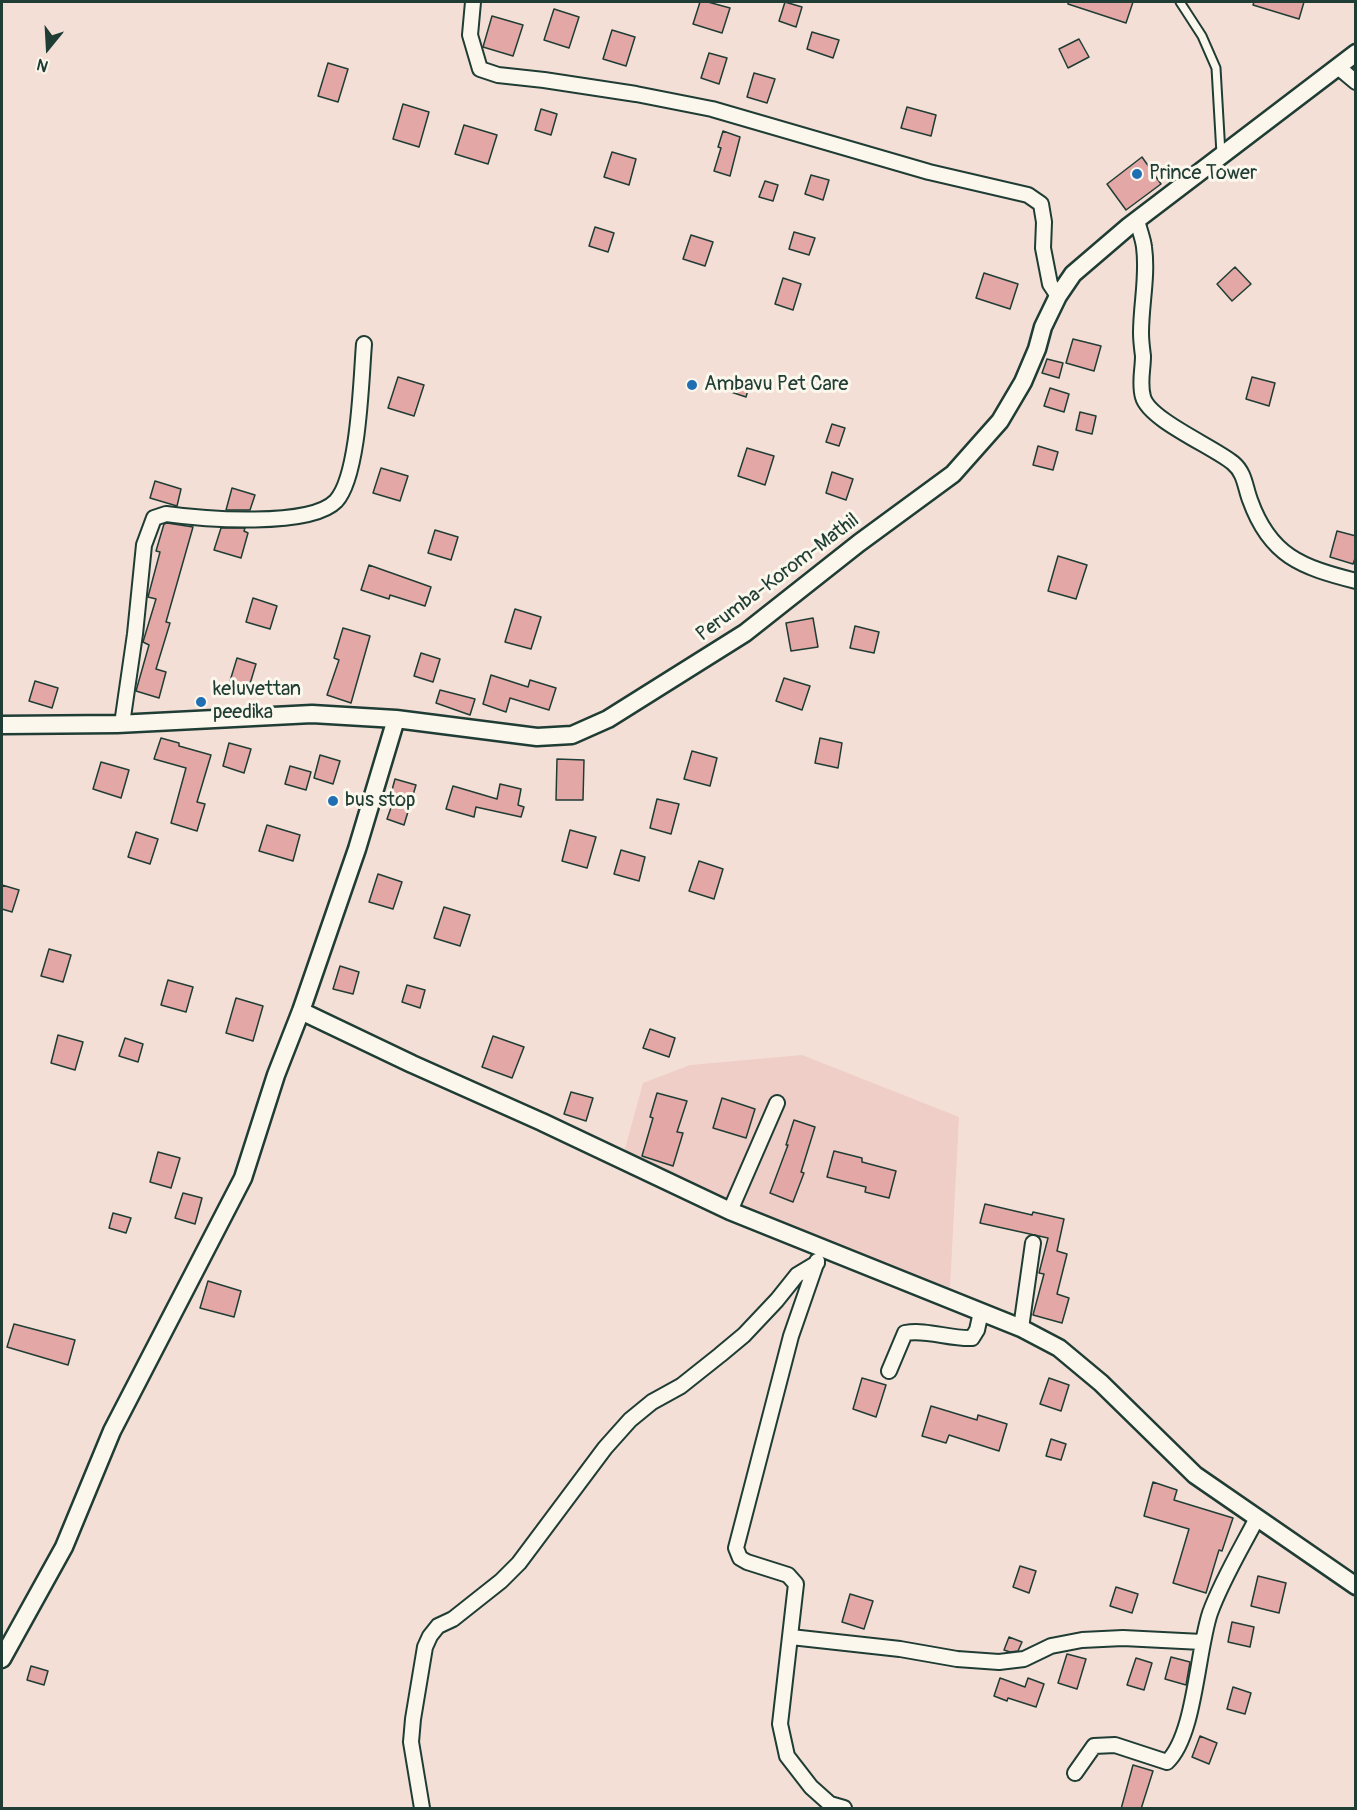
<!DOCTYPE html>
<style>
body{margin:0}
#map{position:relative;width:1357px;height:1810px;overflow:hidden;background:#f4dfd7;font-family:Pangolin,sans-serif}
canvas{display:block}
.frame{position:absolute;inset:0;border:3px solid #1f3d34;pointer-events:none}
.north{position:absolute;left:18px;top:18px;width:60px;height:60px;-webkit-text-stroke:4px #fbf7ec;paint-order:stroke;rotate:198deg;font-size:16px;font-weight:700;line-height:24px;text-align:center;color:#1f3d34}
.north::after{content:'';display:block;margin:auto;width:21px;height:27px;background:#1f3d34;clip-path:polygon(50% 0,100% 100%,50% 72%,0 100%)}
</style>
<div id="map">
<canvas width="1357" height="1810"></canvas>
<div class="frame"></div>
<div class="north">N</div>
</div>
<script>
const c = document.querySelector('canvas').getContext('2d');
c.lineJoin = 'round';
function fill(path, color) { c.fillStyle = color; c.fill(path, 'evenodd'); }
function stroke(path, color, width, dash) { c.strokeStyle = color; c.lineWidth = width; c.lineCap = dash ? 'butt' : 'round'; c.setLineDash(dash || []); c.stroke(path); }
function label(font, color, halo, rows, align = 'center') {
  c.font = font + ' Pangolin,sans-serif'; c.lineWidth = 6; c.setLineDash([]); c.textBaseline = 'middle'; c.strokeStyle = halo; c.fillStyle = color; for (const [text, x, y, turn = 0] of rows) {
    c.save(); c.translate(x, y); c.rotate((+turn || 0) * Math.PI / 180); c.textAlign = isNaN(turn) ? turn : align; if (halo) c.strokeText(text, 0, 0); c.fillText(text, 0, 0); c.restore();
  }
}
const built = new Path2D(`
 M802 1055 959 1117 950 1288 786 1224 623 1156 643 1083 690 1065Z`);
const building = new Path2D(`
 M700 2H708L730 8 722 33 693 24Z
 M785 2 802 7 796 27 779 21Z
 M1068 2H1133L1126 23 1068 4Z
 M1254 2H1304L1299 19 1253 5Z
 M554 9 579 17 569 48 544 40Z
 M492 16 523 25 513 56 483 47Z
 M612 30 635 37 626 66 603 59Z
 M812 32 839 40 833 58 807 49Z
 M1079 39 1089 57 1068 68 1059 49Z
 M709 53 727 58 719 84 701 78Z
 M328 63 348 69 338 102 318 96Z
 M754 73 775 79 767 103 747 97Z
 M403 104 429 112 419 147 393 139Z
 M907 107 936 115 931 136 901 128Z
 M541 109 557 114 551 135 535 130Z
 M464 125 497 135 488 164 455 154Z
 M723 131 740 137 730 176 714 171 721 148 718 147Z
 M612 152 636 159 629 185 604 177Z
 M1142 157 1161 184 1126 210 1107 184Z
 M811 175 829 180 823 200 805 194Z
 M765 181 778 185 773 201 759 197Z
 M595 227 614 233 608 252 589 246Z
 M794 232 815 238 809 255 789 249Z
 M691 235 713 242 705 266 683 259Z
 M1235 267 1251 284 1232 301 1217 284Z
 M984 273 1018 284 1010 309 976 298Z
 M783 278 801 284 793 310 775 304Z
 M1073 339 1101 346 1094 371 1066 363Z
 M1047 359 1063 363 1059 378 1042 373Z
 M398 377 424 385 414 416 388 408Z
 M1252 377 1275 383 1269 406 1246 399Z
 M735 379 750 383 746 397 731 392Z
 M1050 388 1069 394 1064 412 1044 406Z
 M1080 412 1096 416 1092 434 1076 430Z
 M832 424 845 428 839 446 826 442Z
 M1038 446 1058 452 1053 470 1033 465Z
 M747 448 774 456 765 485 738 476Z
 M381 468 408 476 400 501 373 493Z
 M832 472 853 479 846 500 826 493Z
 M155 481 181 489 177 506 150 498Z
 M232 488 255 495 250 510H226Z
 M167 523 193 527 166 622 170 623 156 669 166 672 159 698 136 691 149 645 143 642 156 599 148 597 160 552 156 551 164 524Z
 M221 528H245L244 531 248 533 241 558 214 550Z
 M435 530 458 537 451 560 428 553Z
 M1337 531 1356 536V556L1353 564 1330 557Z
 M1058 556 1087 565 1076 599 1048 591Z
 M369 565 431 587 425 606 390 595 389 599 361 590Z
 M253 598 277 606 270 629 246 622Z
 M515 609 541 617 531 649 505 642Z
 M813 618 818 647 791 651 786 623Z
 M855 626 879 632 874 653 850 648Z
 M343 628 370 636 351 703 327 695 339 660 334 658Z
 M421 653 440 659 433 682 414 676Z
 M237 658 256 664 249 687 230 681Z
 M491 675 528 687 530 680 556 688 549 710 510 698 506 712 483 704Z
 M784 678 810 686 802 710 776 701Z
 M35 681 58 688 52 708 29 701Z
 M440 690 475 699 470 715 436 703Z
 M161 738 179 743V746L211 755 197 802 205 804 197 831 171 823 186 768 154 759Z
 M820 738 842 743 838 768 815 763Z
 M229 743 251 749 244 773 223 766Z
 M692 751 717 758 710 786 684 779Z
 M320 755 340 761 333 784 314 778Z
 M557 759 584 760 583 800H556Z
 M101 762 129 770 121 798 93 789Z
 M290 766 311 772 306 790 285 784Z
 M395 779 416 785 404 825 387 819 393 802 389 801Z
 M500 784 521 789 518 805 524 807 521 817 476 807 474 817 446 809 453 786 497 799Z
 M657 799 679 804 671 834 650 828Z
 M267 825 300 835 293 861 259 851Z
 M570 830 596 837 587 868 562 861Z
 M136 832 158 839 150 864 128 857Z
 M621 850 645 857 639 881 614 874Z
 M699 861 723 869 714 899 689 891Z
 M378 874 402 882 393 909 369 902Z
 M2 885 19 890 12 912 2 909Z
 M444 907 470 915 460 946 434 938Z
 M49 949 71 955 63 982 41 976Z
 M340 966 359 972 353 994 333 989Z
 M168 980 193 987 186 1012 161 1005Z
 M407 985 425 990 420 1008 402 1002Z
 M236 998 263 1006 253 1041 226 1033Z
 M650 1029 675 1038 669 1057 643 1048Z
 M58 1035 83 1042 75 1070 51 1063Z
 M493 1036 524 1047 512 1078 482 1067Z
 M125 1038 143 1044 138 1062 119 1056Z
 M571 1092 593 1098 586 1121 564 1114Z
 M657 1093 687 1101 677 1132 683 1133 673 1166 642 1156 653 1118 650 1117Z
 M722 1098 755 1109 746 1138 713 1128Z
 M794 1120 815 1127 801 1172 804 1173 793 1202 770 1193 788 1145H786Z
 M834 1151 862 1158V1162L896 1171 889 1198 865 1192 866 1187 827 1177Z
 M158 1152 180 1158 171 1188 150 1182Z
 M183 1193 202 1198 195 1224 175 1218Z
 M985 1204 1032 1215 1033 1212 1064 1219 1057 1251 1067 1254 1057 1294 1069 1298 1062 1323 1033 1315 1044 1274 1039 1273 1048 1238 980 1223Z
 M113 1213 131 1218 126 1233 109 1228Z
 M208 1281 241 1291 234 1317 200 1308Z
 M14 1324 75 1340 68 1365 7 1347Z
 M862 1378 886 1385 876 1417 853 1409Z
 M1049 1378 1069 1385 1061 1411 1040 1404Z
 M931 1406 977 1420 978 1415 1007 1424 999 1451 949 1435 946 1443 922 1436Z
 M1051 1439 1066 1444 1061 1460 1046 1456Z
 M1153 1482 1177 1490 1174 1500 1233 1518 1222 1551 1219 1550 1206 1593 1173 1583 1189 1529 1144 1516Z
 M1020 1566 1036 1571 1029 1593 1013 1587Z
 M1258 1576 1286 1583 1279 1613 1251 1606Z
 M1116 1587 1138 1594 1132 1613 1110 1606Z
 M850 1594 873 1601 864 1629 842 1622Z
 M1232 1622 1254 1627 1250 1647 1228 1642Z
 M1009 1637 1022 1642 1018 1651 1010 1652 1004 1650Z
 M1067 1654 1086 1659 1077 1689 1058 1683Z
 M1171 1657 1190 1662 1186 1685 1165 1679Z
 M1136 1658 1152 1663 1144 1690 1127 1685Z
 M31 1666 48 1671 44 1685 27 1680Z
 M1000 1678 1025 1687 1028 1678 1044 1684 1036 1707 1008 1698 1007 1701 994 1696Z
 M1233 1687 1251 1693 1245 1714 1227 1709Z
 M1200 1736 1217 1743 1209 1764 1192 1757Z
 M1133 1765 1153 1771 1141 1809H1121Z`);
const service = new Path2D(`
 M1180 2 1202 36 1216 68 1221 154`);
const minor = new Path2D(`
 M473 2 470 35 480 69 498 75 544 80 636 94 712 109 929 172 1028 195 1041 204 1044 222 1043 248 1050 284 1058 296
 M1338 67 1356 82
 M1137 220C1139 229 1143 238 1144 247 1148 276 1141 304 1141 333 1141 341 1142 348 1143 356 1143 370 1139 383 1143 397 1149 420 1214 447 1233 463 1245 473 1245 487 1250 500 1270 556 1301 567 1356 581
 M122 724 135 634 144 545 154 518 166 514C202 519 310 528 336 501 359 476 361 380 364 344
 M730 1211 777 1103
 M817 1261 791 1336 736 1548 740 1558 747 1562 788 1575 796 1584 780 1724 787 1756 811 1787 830 1804 844 1808
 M1021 1328 1033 1243
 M889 1371 905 1333C927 1329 949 1339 972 1338L977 1330 981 1312
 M791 1637 900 1649 957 1659 999 1662 1024 1659 1051 1646 1082 1640 1123 1638 1202 1642
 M1075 1773 1094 1746 1115 1745 1167 1762C1195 1736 1197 1652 1210 1613 1222 1580 1241 1549 1257 1518
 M422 1808 411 1742 413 1719 425 1647 430 1636 438 1626 453 1619 501 1581 519 1563 605 1448 630 1420 652 1402 681 1386 720 1355 744 1335 777 1300 797 1275 817 1263`);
const tertiary = new Path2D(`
 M2 725 117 724 312 714 396 719 537 737 572 735 608 719 745 633 859 543 953 474 1000 421 1023 382 1037 349 1043 327 1058 296 1073 274 1129 226 1356 53
 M301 1011 412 1064 542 1122 730 1211 1021 1328 1059 1348 1101 1383 1195 1475 1356 1586
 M2 1659 64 1547 112 1431 243 1178 276 1075 301 1011 357 849 396 719`);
const markers = [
 [1137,174,6,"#1f6fb2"],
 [692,385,6,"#1f6fb2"],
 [201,702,6,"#1f6fb2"],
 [333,801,6,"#1f6fb2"]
];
const poiNames = [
 ["Prince Tower",1149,174],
 ["Ambavu Pet Care",704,385],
 ["keluvettan",213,690],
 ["peedika",213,713],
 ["bus stop",345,801]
];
const streetNames = [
 ["Perumba-Korom-Mathil",778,578,-37]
];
fill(built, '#efcec8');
fill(building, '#e3a8a6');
stroke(building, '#1f3d34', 1.5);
stroke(service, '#1f3d34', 11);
stroke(minor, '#1f3d34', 18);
stroke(tertiary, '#1f3d34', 21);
stroke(service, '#fbf7ec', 7);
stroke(minor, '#fbf7ec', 14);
stroke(tertiary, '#fbf7ec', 16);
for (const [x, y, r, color] of markers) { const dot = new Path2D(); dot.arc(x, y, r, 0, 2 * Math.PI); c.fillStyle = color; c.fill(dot); stroke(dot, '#fbf7ec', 2); }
label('20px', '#1f3d34', '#fbf7ec', poiNames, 'left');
label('20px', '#1f3d34', '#fbf7ec', streetNames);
</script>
